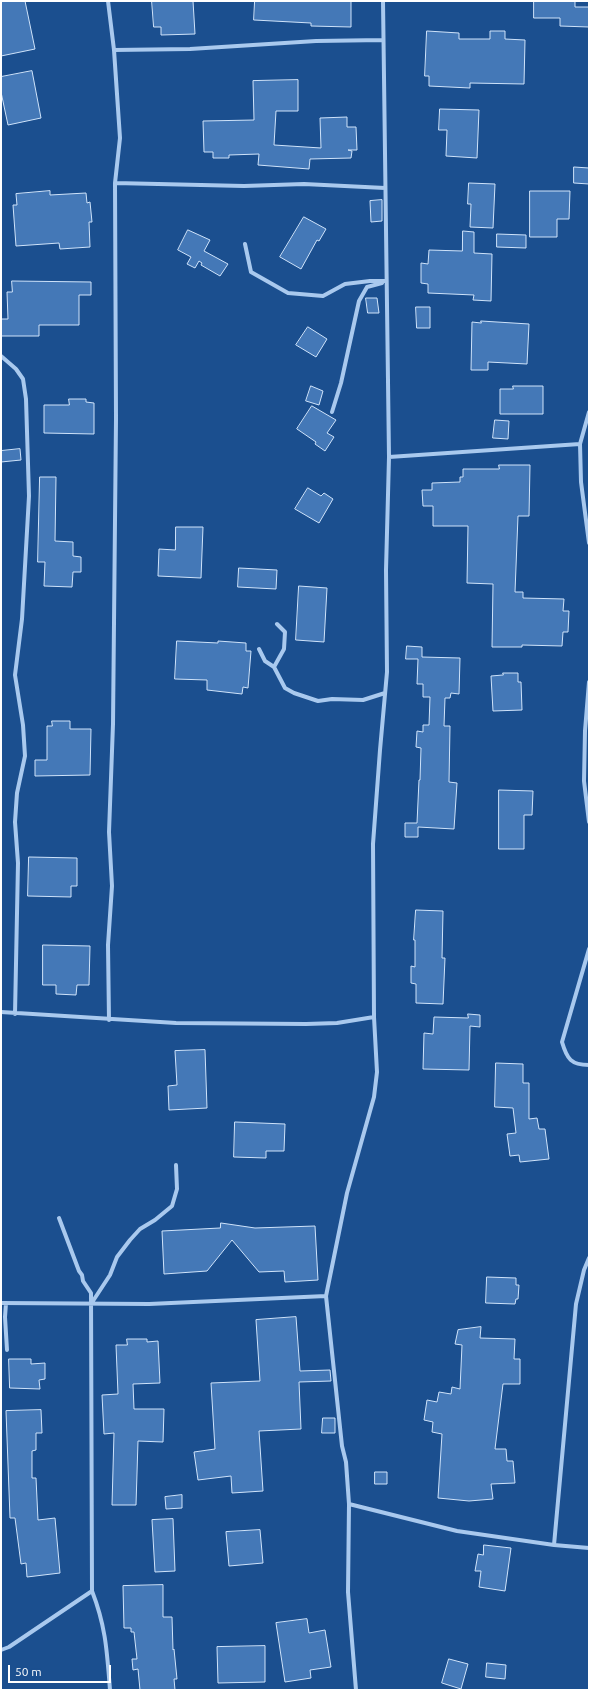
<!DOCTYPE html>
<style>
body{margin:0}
#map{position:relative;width:590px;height:1691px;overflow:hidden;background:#1b4f8f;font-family:Ubuntu,sans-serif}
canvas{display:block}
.frame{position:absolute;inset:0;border:2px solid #fff;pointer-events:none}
.scale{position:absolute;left:8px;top:1665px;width:103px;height:18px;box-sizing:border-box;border:2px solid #fff;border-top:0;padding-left:5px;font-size:12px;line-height:14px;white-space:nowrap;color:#fff;-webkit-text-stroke:3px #1b4f8f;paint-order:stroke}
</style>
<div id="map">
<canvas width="590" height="1691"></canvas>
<div class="frame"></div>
<div class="scale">50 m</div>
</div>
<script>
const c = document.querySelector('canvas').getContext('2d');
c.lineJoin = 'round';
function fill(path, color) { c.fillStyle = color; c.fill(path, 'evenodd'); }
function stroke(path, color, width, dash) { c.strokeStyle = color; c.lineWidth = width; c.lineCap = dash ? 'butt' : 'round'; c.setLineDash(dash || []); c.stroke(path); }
const building = new Path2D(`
 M1 1H25L35 49 1 56Z
 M152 1H193L195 34 161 35V27H154Z
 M255 1H351V27L311 26V23L254 20Z
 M534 1H575V7H589V27L560 26V18H534Z
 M427 31 459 33V39H490V31H505V39L525 40 524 84 470 83V88L429 86V76H425Z
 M32 71 41 118 8 125 1 92V77Z
 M298 80V111H276L274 145 321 148 320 118 347 117V127H356L357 150H348L352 151 351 158 310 159 309 169 258 165 259 154 229 155V158H213V152H204L203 121 254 120 253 81Z
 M440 109 479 110 477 158 446 156 447 130H439Z
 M574 167 589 168V184L574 183Z
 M469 183 495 184 493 228 470 227 471 204H468Z
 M50 191V195L86 193 87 203 90 202 92 222H89L90 247 60 249 59 243 16 246 13 205H17L16 194Z
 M530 191H570L569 219H557V237H530Z
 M382 200V221L371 222 370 201Z
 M304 217 326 229 319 241 317 240 301 269 280 257Z
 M188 230 210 240 204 251 228 264 220 276 201 265 202 263 199 261 195 268 187 264 191 257 178 250Z
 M463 231 474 232V253L492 254 491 301 473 300 474 295 428 293V284L421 283V263L428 264 429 250 462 251Z
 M497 234 526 235V248L497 247Z
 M12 281 91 282V295H79V325H39V336H1V319H8L7 292H12Z
 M366 298H377L379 313H368Z
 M416 307H430V328H417Z
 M481 321 529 324 527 364 488 362V370H471L472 322 481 323Z
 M308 327 327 339 316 357 296 345Z
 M311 386 323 391 319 405 306 401Z
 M513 386H543V414H500V389H513Z
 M69 399H86V402L94 403V434L44 433V405H69Z
 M312 406 336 420 327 433 334 437 325 451 315 444 316 442 297 429Z
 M495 420 509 421 508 439 493 438Z
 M20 449 21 460 1 462V451Z
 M499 465H530L529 516H518L515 592H523V598L564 599 563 611H569L568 632H563L562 646 522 645V647H492L493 584 467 583 468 526H433V506H423L422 490H432V483L460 482V477H463V469H499Z
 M40 477H56L55 541 73 542V556L81 557V572H73L72 587 44 586 45 562H38Z
 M308 488 321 496 324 493 333 499 319 523 295 509Z
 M176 527H203L201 578 158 576 159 549 175 550Z
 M239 568 277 570 276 589 238 587Z
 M299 586 327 588 324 642 296 640Z
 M177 641 218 643V641L246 643V651H251L248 688 243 687 242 694 207 690V680L175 679Z
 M407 646 422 647V657L460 658 459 694 451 693 450 698H445L444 726H450L449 782 457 783 454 829 418 827V837H405V823H417L419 780H420L421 748 416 747 417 731 423 732V725H429L430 697H423V684H417L418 659H406Z
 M503 673H518V682H521L522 710 493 711 491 676 503 675Z
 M52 721H70V729H91L90 775 35 776V760H47V726H52Z
 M499 790 533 791 532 815H524V849H499Z
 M29 857 77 858V886H71V897L28 896Z
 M416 910 443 911 442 958H445L443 1004 416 1003V984L411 983V966L415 967V940H414Z
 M43 945 90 946 89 985H77L76 995 56 994V985H43Z
 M468 1014 480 1015V1027L470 1026 469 1070 423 1069 424 1033 433 1034 434 1017 468 1018Z
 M205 1050 207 1108 169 1110 168 1086 177 1085 175 1051Z
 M496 1063 523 1064V1083H529V1119L537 1118 539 1129H545L549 1159 520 1162 519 1155 510 1156 507 1134 516 1133 513 1108 495 1107Z
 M235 1122 285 1124 284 1151H266V1158L234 1157Z
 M221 1223 255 1228 315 1226 318 1280 285 1282 284 1271 259 1272 232 1240 207 1271 164 1274 162 1231 220 1228Z
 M487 1277 516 1278V1285H519L518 1299H516L515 1304 486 1303Z
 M296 1317 300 1371 330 1370 331 1381 299 1382 301 1429 259 1431 263 1491 232 1493 231 1476 198 1480 194 1452 215 1449 211 1383 260 1381 256 1320Z
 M481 1327 480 1338 515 1339 514 1359H520V1384H503L495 1449H506L507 1461H513L515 1483 491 1484 493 1499 469 1501 438 1498 442 1434 432 1432 433 1422 424 1420 427 1400 437 1402 439 1392 451 1394 452 1387 460 1389 462 1345 455 1344 458 1330Z
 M127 1339H147V1342L158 1341 160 1383 133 1384 134 1409H164L163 1442 138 1441 136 1505H112L114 1433 104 1434 102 1395 118 1394 116 1345H127Z
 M9 1359H31V1364L45 1363V1379L39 1380 40 1389 10 1388Z
 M41 1410 42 1433H36V1450L32 1451V1478H36L38 1520 55 1518 60 1573 27 1577 26 1563 21 1564 15 1518H10L6 1411Z
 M323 1418H335V1433H322Z
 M375 1472H387V1484H375Z
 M182 1495V1508L166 1509 165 1497Z
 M173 1519 175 1571 155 1572 152 1520Z
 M260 1530 263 1563 229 1566 226 1532Z
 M484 1545 511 1548 505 1591 479 1587 481 1571H475L478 1554 483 1555Z
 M163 1585V1617H172L173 1650 174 1649 177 1679H174L175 1690H140L138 1669 133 1670 132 1659H137L134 1632H131V1628H124L123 1586Z
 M307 1619 309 1633 325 1630 331 1667 310 1670 311 1678 285 1682 276 1623Z
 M265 1646V1682L218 1683 217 1647Z
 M449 1659 468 1664 461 1689 442 1683Z
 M487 1663 506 1665 505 1679 486 1677Z`);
const street = new Path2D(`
 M108 1 114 50 120 138 115 183 116 419 113 724 109 832 112 886 108 945 109 1020
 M383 1 389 457 386 570 387 672 380 750 373 844 374 1017 377 1072 374 1097 347 1193 326 1296 342 1446 346 1462 349 1504 457 1531 554 1545 589 1548
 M114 50 190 49 316 41 383 40
 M115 183 244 186 304 184 385 188
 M245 244 251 272 288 293 323 296 345 284 370 281H386
 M1 356 16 369 23 379 26 399 29 496 22 619 15 675 23 725 25 756 17 793 15 822 18 863 15 1014
 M332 412 341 383 359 301 367 287 382 283
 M589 412 580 444 581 482 589 543
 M389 457 580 444
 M277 624 285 632 284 649 274 667 285 688 294 693 318 701 332 699 363 700 385 693
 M259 649 265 661 274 667
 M589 682 585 731 584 781 589 822
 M589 949 562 1042C567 1059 571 1065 589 1065
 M1 1012 176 1023 306 1024 337 1023 374 1017
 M59 1218 79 1271 82 1275 83 1281 91 1293 92 1591C106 1627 107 1652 110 1690
 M1 1303 149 1304 326 1296
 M6 1303 5 1317 7 1350
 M91 1304 110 1275 117 1257 130 1240 140 1229 155 1220 172 1206 177 1189 176 1165
 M349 1504 348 1592 356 1690
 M554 1545 576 1304 584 1270 589 1258
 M1 1650 9 1647 92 1591`);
fill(building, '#4478b7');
stroke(building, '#cfe3fa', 1);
stroke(street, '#a9c9ee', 4);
</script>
